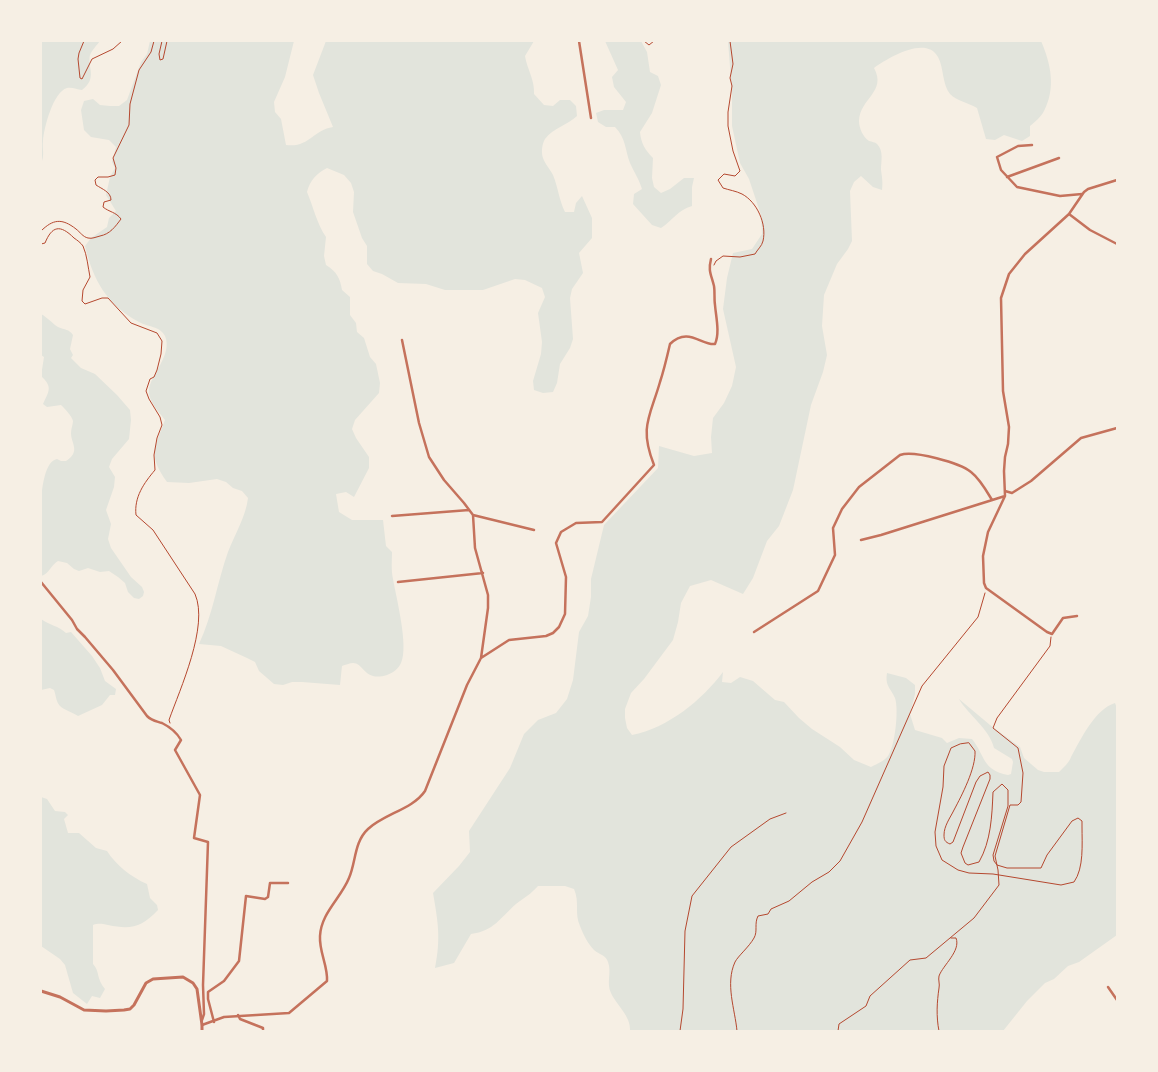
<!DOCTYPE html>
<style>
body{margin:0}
#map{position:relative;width:1158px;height:1072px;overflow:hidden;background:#f6efe4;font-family:"Asap Condensed",sans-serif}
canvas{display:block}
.frame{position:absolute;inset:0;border:42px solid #f6efe4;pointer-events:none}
</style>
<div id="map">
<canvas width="1158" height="1072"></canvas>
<div class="frame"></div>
</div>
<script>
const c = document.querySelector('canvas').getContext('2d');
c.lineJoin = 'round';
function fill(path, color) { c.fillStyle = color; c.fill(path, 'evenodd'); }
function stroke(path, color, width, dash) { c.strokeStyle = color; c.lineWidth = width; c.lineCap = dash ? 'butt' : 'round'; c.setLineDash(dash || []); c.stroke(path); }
const green = new Path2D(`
 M41 41H100C97 45 92 50 90 55 87 67 98 78 82 90 77 90 73 87 67 88 53 92 44 128 43 141 42 150 45 154 41 164Z
 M150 41H294L285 77 274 102 275 112 281 119 286 145C309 148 313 130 333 127L319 93 313 75 326 41H534L525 56C527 69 535 80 534 94L544 105 553 106 560 100H570L576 106 577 116C568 125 553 128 545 139 542 144 541 152 543 158 545 164 550 169 553 175 558 187 559 200 565 212H574L576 203 582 196 592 218V238L579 253 583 273 572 289 570 298 573 339 570 348 560 364 557 383 553 392 543 393 534 390 533 381 541 354 542 342 538 313 545 297 542 288 525 280 515 279 483 290H445L426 284 398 283 382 274 373 271 367 264V246L362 238 353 212 354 192 351 183 344 175 327 168C317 173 310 180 307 192 313 206 317 224 326 237L324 256 326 265C337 272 340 278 342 290L350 297V315L356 323 357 332 364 338 370 357 376 364 380 383 379 393 355 420 352 429 356 438 369 457V468L354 497 346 492 336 494 339 512 352 520H383L386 546 392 552C392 560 391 570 393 579 396 597 409 646 401 663 399 668 393 673 387 675 364 682 364 663 353 663 350 663 345 665 342 666L340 685 302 682H292L283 685 274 684 259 671 255 662 247 658 221 646 199 644C213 614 217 583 228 552 235 534 246 516 248 498L242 491 233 488 226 482 217 479 189 483 167 482C148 455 154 449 165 420 159 412 148 401 149 390 150 375 173 355 165 336 160 326 148 327 139 322 107 305 93 280 85 246L91 238 107 227 109 218 116 211 106 195 110 177 115 168 112 162 116 147 109 140 91 137 84 130 81 110 84 101 93 99 100 105 110 106H119L127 100 141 62 147 54Z
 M605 41H641L647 52 650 72 658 76 661 85 652 113 640 132C641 143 645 150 653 158L652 178 654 187 661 193 670 189 684 178H694L692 187V206C678 210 673 220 661 228L652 225 633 204 634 194 642 189C639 179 634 172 630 163 625 150 626 138 615 127H606L598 122 596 113 604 110H623L626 102 614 87 612 77 618 70Z
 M728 41H1041C1051 64 1056 88 1044 111 1041 117 1035 122 1030 126V136L1022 141 1004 135 995 140 986 139 977 108C969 103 957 101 950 94 942 84 944 68 938 57 926 35 888 58 874 68 887 92 860 98 859 121 859 128 863 137 869 141 872 142 875 142 877 144 884 151 881 161 881 170 882 177 883 182 882 190L873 187 861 176 854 182 850 191 852 241 848 249 837 264 824 295 822 326 827 355 823 372 811 405 793 490 779 526 767 541 753 578 743 594 711 580 690 586 681 603 678 622 673 640 644 679 631 693 625 709V718L627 728 632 735C668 728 702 700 723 672L722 682 731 683 740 677 753 681 775 700 784 702 799 718 812 729 840 747 854 760 871 767C877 764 884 761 888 756 895 746 899 710 895 698 890 687 885 686 887 673L906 678 915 685V694L910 714 915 730 942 738 947 743 959 738 972 739C985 755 982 770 1008 775L1011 774 1013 762 1012 759 994 748C989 728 969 716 959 699L990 725 1020 747 1024 758 1038 770 1044 772H1059C1063 768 1069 763 1071 757 1081 739 1095 709 1115 703L1117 708V935L1079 962 1068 966 1054 979 1045 983 1027 1001 1003 1031H630C631 1016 617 1006 611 993 606 983 612 972 608 962 606 955 600 955 594 950 588 944 583 934 580 926 574 913 580 903 574 889L565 886H538C531 894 524 898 516 904 500 918 494 931 471 934L454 963 435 968C441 938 438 922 433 893L459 866 470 852 469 831 510 768 524 734 538 720 556 713 567 699 573 680 579 632 588 616 591 597V579L604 525 658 468 659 446 694 456 712 453 711 437 713 418 724 403 732 386 736 367 723 309 727 278 733 253 752 249 762 234 761 215 749 179 740 163 732 126V93Z
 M41 314C47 317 53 324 58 327 65 330 69 329 73 335L70 349 73 355 71 358 81 368 95 374 117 395 130 410 131 420 129 439 112 459 109 467 115 477 114 487 106 510 111 524 108 539 111 548 131 577 142 587 144 592 143 596 139 599 134 598 128 592 125 583 118 577 109 571 100 572 88 568 79 571 74 569 67 563 58 561C51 565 49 574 41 576 41 555 34 463 57 459L61 461H66C81 451 71 444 71 433 71 429 73 424 73 421 72 416 64 408 61 405L47 407 43 404C49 391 53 387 41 376L44 357 41 355Z
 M41 619C49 625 59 626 66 633L71 632 92 656 100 668 105 681 116 689 115 695H110L102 705 78 716C73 713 63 709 60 706 56 702 56 695 54 690L50 688 41 690Z
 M41 797 47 799 55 811 65 812 68 815 64 819 68 833H79L96 848 107 851C116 865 131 877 147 884L150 898 157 905 158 910C142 927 131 930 108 925 102 924 99 923 93 925V964C100 971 96 979 105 989L100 998 92 996 87 1004 73 993 65 965 60 959 41 946Z`);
const path = new Path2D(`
 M84 41 79 53 78 59 80 78 82 79 92 59 113 49 122 41
 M162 41 159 54 160 60 163 59 167 41
 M644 41 649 45 654 41
 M41 231C53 219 62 218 76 229 80 232 83 237 88 238 92 239 96 237 100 236 110 234 115 227 121 219 116 212 109 212 103 207L104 202 111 200C111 192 102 189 96 185L95 180 98 177H108L115 175 116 168 113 158 129 125 130 104 139 70 151 52 154 41
 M41 244 45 243C52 226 60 224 74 238 77 240 81 243 83 246 87 255 88 267 90 277L83 290 82 301 85 304 102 298H108L131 323 157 333 162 341 161 354 157 370 154 377 150 379 146 391 149 399 160 417 162 425 157 438 154 455 155 470C144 483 134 497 136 515L153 530 195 594C209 626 180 689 169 720L170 723
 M714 265 716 261 723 256 740 257 755 254C757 250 762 246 763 241 767 224 757 202 742 194 736 191 729 190 723 188L718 180 724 174 735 176 740 171 733 151 728 126V112L732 86 730 78 733 64 730 41
 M969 743 975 751C976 768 962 795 954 810 950 818 944 826 944 835 944 840 945 842 950 844L953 842 976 782 980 776 988 772 990 775V779L963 847 961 853 965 863 968 865 979 862C991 841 992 816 993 792L1002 784 1008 790V806L993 855 994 861 997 865 1007 868H1041L1047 855 1072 821 1078 818 1082 821V827C1082 844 1084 868 1074 882L1061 885 993 874 969 873 958 870 942 860 936 846 935 832 943 787 944 766 951 748 960 744Z
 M680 1031 683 1009 685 931 692 896 731 847 770 819 786 813
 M737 1031C735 1009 725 984 735 962 738 956 749 947 754 938 758 931 754 924 758 916L768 914 771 909 789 901 812 882 829 872 840 861 862 822 922 686 978 617 985 593
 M838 1031 839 1024 866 1006 870 996 910 960 926 958 974 918 999 885 998 870 995 856 1010 805H1018L1021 802 1023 773 1018 748 993 728 997 718 1050 646 1051 637
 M939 1031C936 1016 937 1002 939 988 940 984 938 980 939 976 943 965 961 951 956 938H951`);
const minor = new Path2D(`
 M579 41 591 118
 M1032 145 1018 146 997 157 1001 170 1017 187 1060 196 1082 194
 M1007 177 1059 158
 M1069 214 1090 230 1117 244
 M402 340 419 423 429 457 444 480 464 503 473 515 475 548 488 595V608L481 658
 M1005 491 1012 493 1031 481 1081 438 1117 428
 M473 515 534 530
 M392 516 469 510
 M861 540 881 535 1005 496
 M41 582 72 620 77 629 85 637 113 670 147 716C152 721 156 721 162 723 170 727 177 733 181 740L175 750 200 795 194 838 208 842 203 985 204 1014 202 1020
 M398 582 483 573
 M1077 616 1063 618 1052 634 1047 632 986 588 984 583 983 556 988 532 1005 496 1004 471 1005 457 1008 444 1009 427 1003 391 1001 298 1009 274 1025 254 1069 214 1084 192 1088 189 1117 180
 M754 632 818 591 835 555 833 528 842 509 859 487 900 455C914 450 960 463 971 472 980 479 986 490 992 500
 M1108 987 1117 1000
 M238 1015 240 1019 263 1028V1031
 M214 1022 208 999V992L224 981 239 961 246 896 265 899 268 897 270 883H288
 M202 1025 224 1017 289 1013 327 981C328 966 319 952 320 936 321 913 341 898 349 878 356 862 354 842 368 829 384 814 413 809 425 791L467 685 481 658 509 640 546 636 553 633 559 627 565 614 566 577 556 543 561 532 576 523 602 522 654 465C639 427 650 417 660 382 664 370 667 357 670 344 688 326 702 346 715 344 720 333 716 317 715 305 714 299 715 292 714 286 711 274 708 271 711 259`);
const tertiary = new Path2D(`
 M41 991 60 997 84 1010 106 1011 124 1010 130 1009 134 1005 146 983 153 979 183 977 193 983 197 989 202 1025V1031`);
fill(green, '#e2e4dc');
stroke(path, '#b5482f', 1);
stroke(minor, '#c5725c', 2.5);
stroke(tertiary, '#c5725c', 3);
</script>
